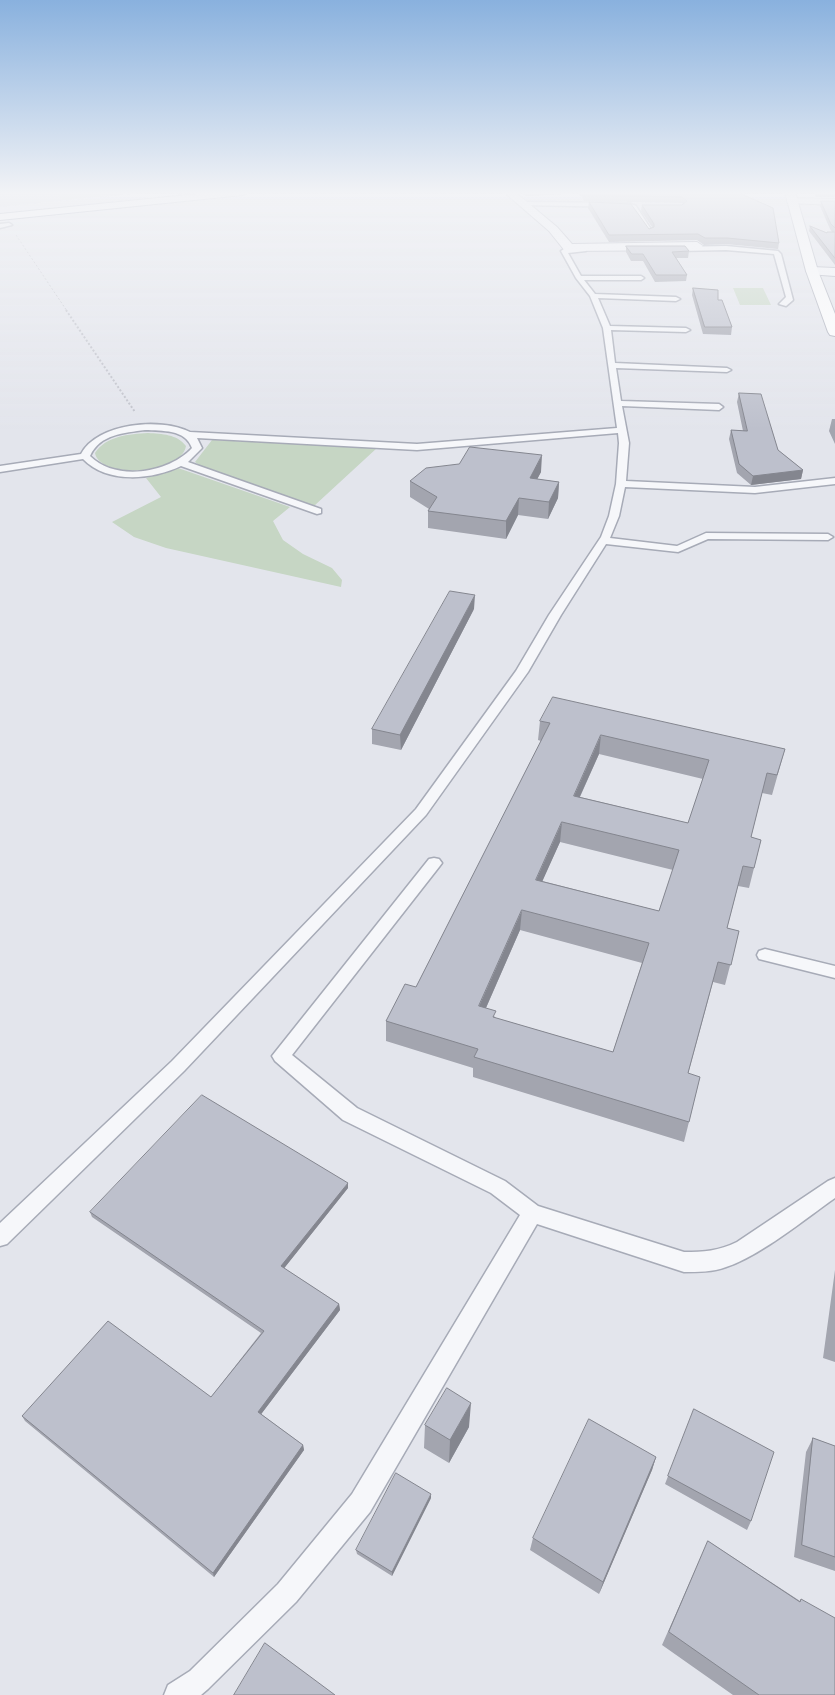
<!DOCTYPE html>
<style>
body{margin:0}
canvas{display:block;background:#e3e5ec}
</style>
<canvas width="835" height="1695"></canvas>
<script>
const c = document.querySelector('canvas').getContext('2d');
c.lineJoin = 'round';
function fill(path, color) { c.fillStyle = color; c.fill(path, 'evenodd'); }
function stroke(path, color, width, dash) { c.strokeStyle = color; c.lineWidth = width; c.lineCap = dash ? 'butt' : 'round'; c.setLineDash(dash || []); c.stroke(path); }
const built = new Path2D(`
 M0 192H150L0 207Z`);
const green = new Path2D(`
 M56 192H99L103 195 63 200Z
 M733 288H763L771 305H740Z
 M148 433C162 434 177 434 186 446 182 474 100 480 95 453 106 436 129 434 148 433Z
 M212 440 377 448 314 506 199 465 195 462Z
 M178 468 290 507 273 521 283 540 303 554 332 568 342 580 341 587 166 548 134 537 112 522 161 497 146 478Z`);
const pathFar1 = new Path2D(`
 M35 193 43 192
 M262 194 280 192
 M16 235 67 311`);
const path = new Path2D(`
 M66 310 135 412`);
const lane = new Path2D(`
 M524 202 628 203 636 206 652 231 647 232 632 208 627 207 522 205Z
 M0 224 9 223 12 225 0 228Z
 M726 246 778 251 781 254 793 300 786 306 779 304 786 297 774 254 726 250 679 251 676 249 679 247Z
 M584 248 586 249V251L568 253 581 276H641L644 278 641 280H584L595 294 676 297 680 299 676 301 598 298 610 326 686 328 690 330 686 332 611 330 615 363 727 368 731 370 727 372 616 368 621 401 719 404 723 407 719 410 622 406 629 443 626 481 755 487 835 478V484L755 493 625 487 619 516 610 538 677 546 706 533 828 534 833 537 828 540 708 539 678 552 606 544 561 615 528 672 426 815 184 1071 7 1244 0 1246V1223L172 1061 416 809 516 671 549 615 601 537 609 516 616 484 619 443 618 433 417 450 197 438 202 448 188 462 321 509V513L317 514 181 466C152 480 107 484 83 459L0 472V466L81 454C97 423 161 417 190 432L417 444 617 428 603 328 590 296 576 278 561 251 564 249ZM145 430C162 431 185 429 192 448 169 473 116 482 90 456 100 434 124 433 145 430Z
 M434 858 439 859 442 863 439 867 292 1055 357 1108 505 1181 538 1206 684 1252C703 1252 719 1251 737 1242L828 1181 835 1178V1198C805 1219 760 1256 726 1267 713 1272 698 1272 684 1272L537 1224 370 1512 296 1602 208 1689 201 1695H164L168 1685 190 1671 278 1584 352 1494 520 1215 491 1193 343 1120 275 1061 272 1056 429 859Z
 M765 949 835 966V978L759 959 757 955 759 951Z`);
const street = new Path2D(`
 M504 192H515L557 227 572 244 697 242 703 246 697 250 565 251 549 231Z
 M792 198 835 199V205L788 203 787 201 788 199Z
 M812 267 835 268V276L808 274 806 271 808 268Z`);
const secondary = new Path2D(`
 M785 192H795L818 271 835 314V336L830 335 828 332 806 271Z`);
const highway = new Path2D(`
 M217 192H248L243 195 0 220V214Z`);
const wall = new Path2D(`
 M521 192H737L779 243 778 249 726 244 704 245 697 240 609 242 588 208 589 202 649 229 652 227 641 211 642 205H682L683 204 681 203 584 201 579 193 526 196Z
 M814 192H835V197H816Z
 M821 201H835V265L809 231 810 226 826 233 827 232H832L830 229 820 206Z
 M626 246 689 251 688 258H676L687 275 686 281 655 282 643 261H631L626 252Z
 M693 288 718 300 732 327 731 335 703 334 692 295Z
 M739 393 778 450 803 470 801 479 751 485 737 473 729 439 731 430 743 431 737 402Z
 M832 419H835V444L829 431Z
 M541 472 537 479 559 482 558 498 548 519 518 515 506 539 428 528V511L429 509 410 497V481Z
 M474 609 401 750 372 744V729Z
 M540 721 785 749 772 795 762 793 751 837 761 840 749 888 738 886 727 928 739 931 725 985 713 982 688 1074 700 1077 684 1142 473 1077V1068L386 1041V1021L416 987 541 741 538 740ZM599 754 703 779 688 823 580 797ZM560 842 673 870 659 911 542 881ZM520 930 642 963 613 1052 496 1018 486 1008Z
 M348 1188 284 1268 339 1304 340 1310 261 1414 303 1445 304 1450 214 1577 25 1421 22 1416 211 1397 261 1333 92 1217 90 1212Z
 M835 1270V1362L823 1358Z
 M694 1409 751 1521 747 1530 665 1484Z
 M425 1425 469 1427 449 1463 424 1448Z
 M813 1438 835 1446V1571L794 1557 806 1452Z
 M656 1457 652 1470 599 1594 530 1550 533 1538Z
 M431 1498 392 1576 357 1554 356 1550Z
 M708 1541 800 1601 801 1599 835 1695H733L662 1645Z`);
const shadedWall = new Path2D(`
 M527 192H579V193L526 196Z
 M542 455 541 472 529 495 530 478Z
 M803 470 801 479 751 485 753 476Z
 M559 482 558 498 548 519 549 502Z
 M519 498 518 515 506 539V521Z
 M475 595 474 609 401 750 400 735Z
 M601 735 599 754 571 816 574 796Z
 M562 822 560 842 534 900 536 880Z
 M522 910 520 930 478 1026 479 1006Z
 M348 1183V1188L282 1271 281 1266Z
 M339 1304 340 1310 259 1417 258 1412Z
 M471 1403 469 1427 449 1463 450 1440Z
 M303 1445 304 1450 214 1577 213 1573Z
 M656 1457 652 1470 599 1594 603 1582Z
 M431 1494V1498L392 1576V1572Z`);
const building = new Path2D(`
 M582 192H737L773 208 779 243 727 238H705L698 234 609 235 589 202 631 204 649 229 654 227V224L642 205H682L687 201 682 197 584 195Z
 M821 201H835V228L831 224Z
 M810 226 827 233V232H835V258Z
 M626 246H685L689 251 672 252 687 275H656L643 254H632Z
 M693 288 718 290V300H722L732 327H705Z
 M739 393 761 394 778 450 803 470 753 476 739 464 731 430 747 431Z
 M470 447 542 455 530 478 559 482 549 502 519 498 506 521 428 511 437 497 410 481 426 468 459 464Z
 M450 591 475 595 400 735 372 729Z
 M553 697 785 749 777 775 767 773 751 837 761 840 754 868 743 866 727 928 739 931 731 965 718 962 688 1073 700 1077 689 1122 474 1057 478 1049 386 1021 405 984 416 987 550 723 540 721ZM601 735 709 760 688 823 574 796ZM562 822 679 850 659 911 536 880ZM522 910 649 943 613 1052 493 1017 496 1011 479 1006Z
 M202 1095 348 1183 281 1266 339 1304 258 1412 303 1445 213 1573 22 1416 108 1321 211 1397 264 1331 90 1212Z
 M447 1388 471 1403 450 1440 425 1425Z
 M694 1409 774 1452 751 1521 668 1476Z
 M589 1419 656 1457 603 1582 533 1538Z
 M813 1438 835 1446V1557L802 1545Z
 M396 1473 431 1494 392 1572 356 1550Z
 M708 1541 800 1602 801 1599 835 1618V1695H759L669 1632Z
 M265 1643 335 1695H234Z`);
fill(built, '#d1d4de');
fill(green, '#c6d6c4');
stroke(lane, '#a7abb7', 3);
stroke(street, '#a7abb7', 2);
stroke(secondary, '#a7abb7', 2);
stroke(highway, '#8990a4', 2);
stroke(pathFar1, '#c1c3cb', 1, [2, 2]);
stroke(path, '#c1c3cb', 2, [2, 2]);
fill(lane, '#f6f7fa');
fill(street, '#f6f7fa');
fill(secondary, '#fff');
fill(highway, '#fff');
fill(wall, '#a3a5af');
fill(shadedWall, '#84868f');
fill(building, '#bdc0cc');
stroke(building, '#84868f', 1);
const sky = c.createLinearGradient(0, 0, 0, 429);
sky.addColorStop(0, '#89b1de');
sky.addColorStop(0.45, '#f2f3f6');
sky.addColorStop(1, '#f2f3f600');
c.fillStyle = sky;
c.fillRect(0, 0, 835, 429);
</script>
